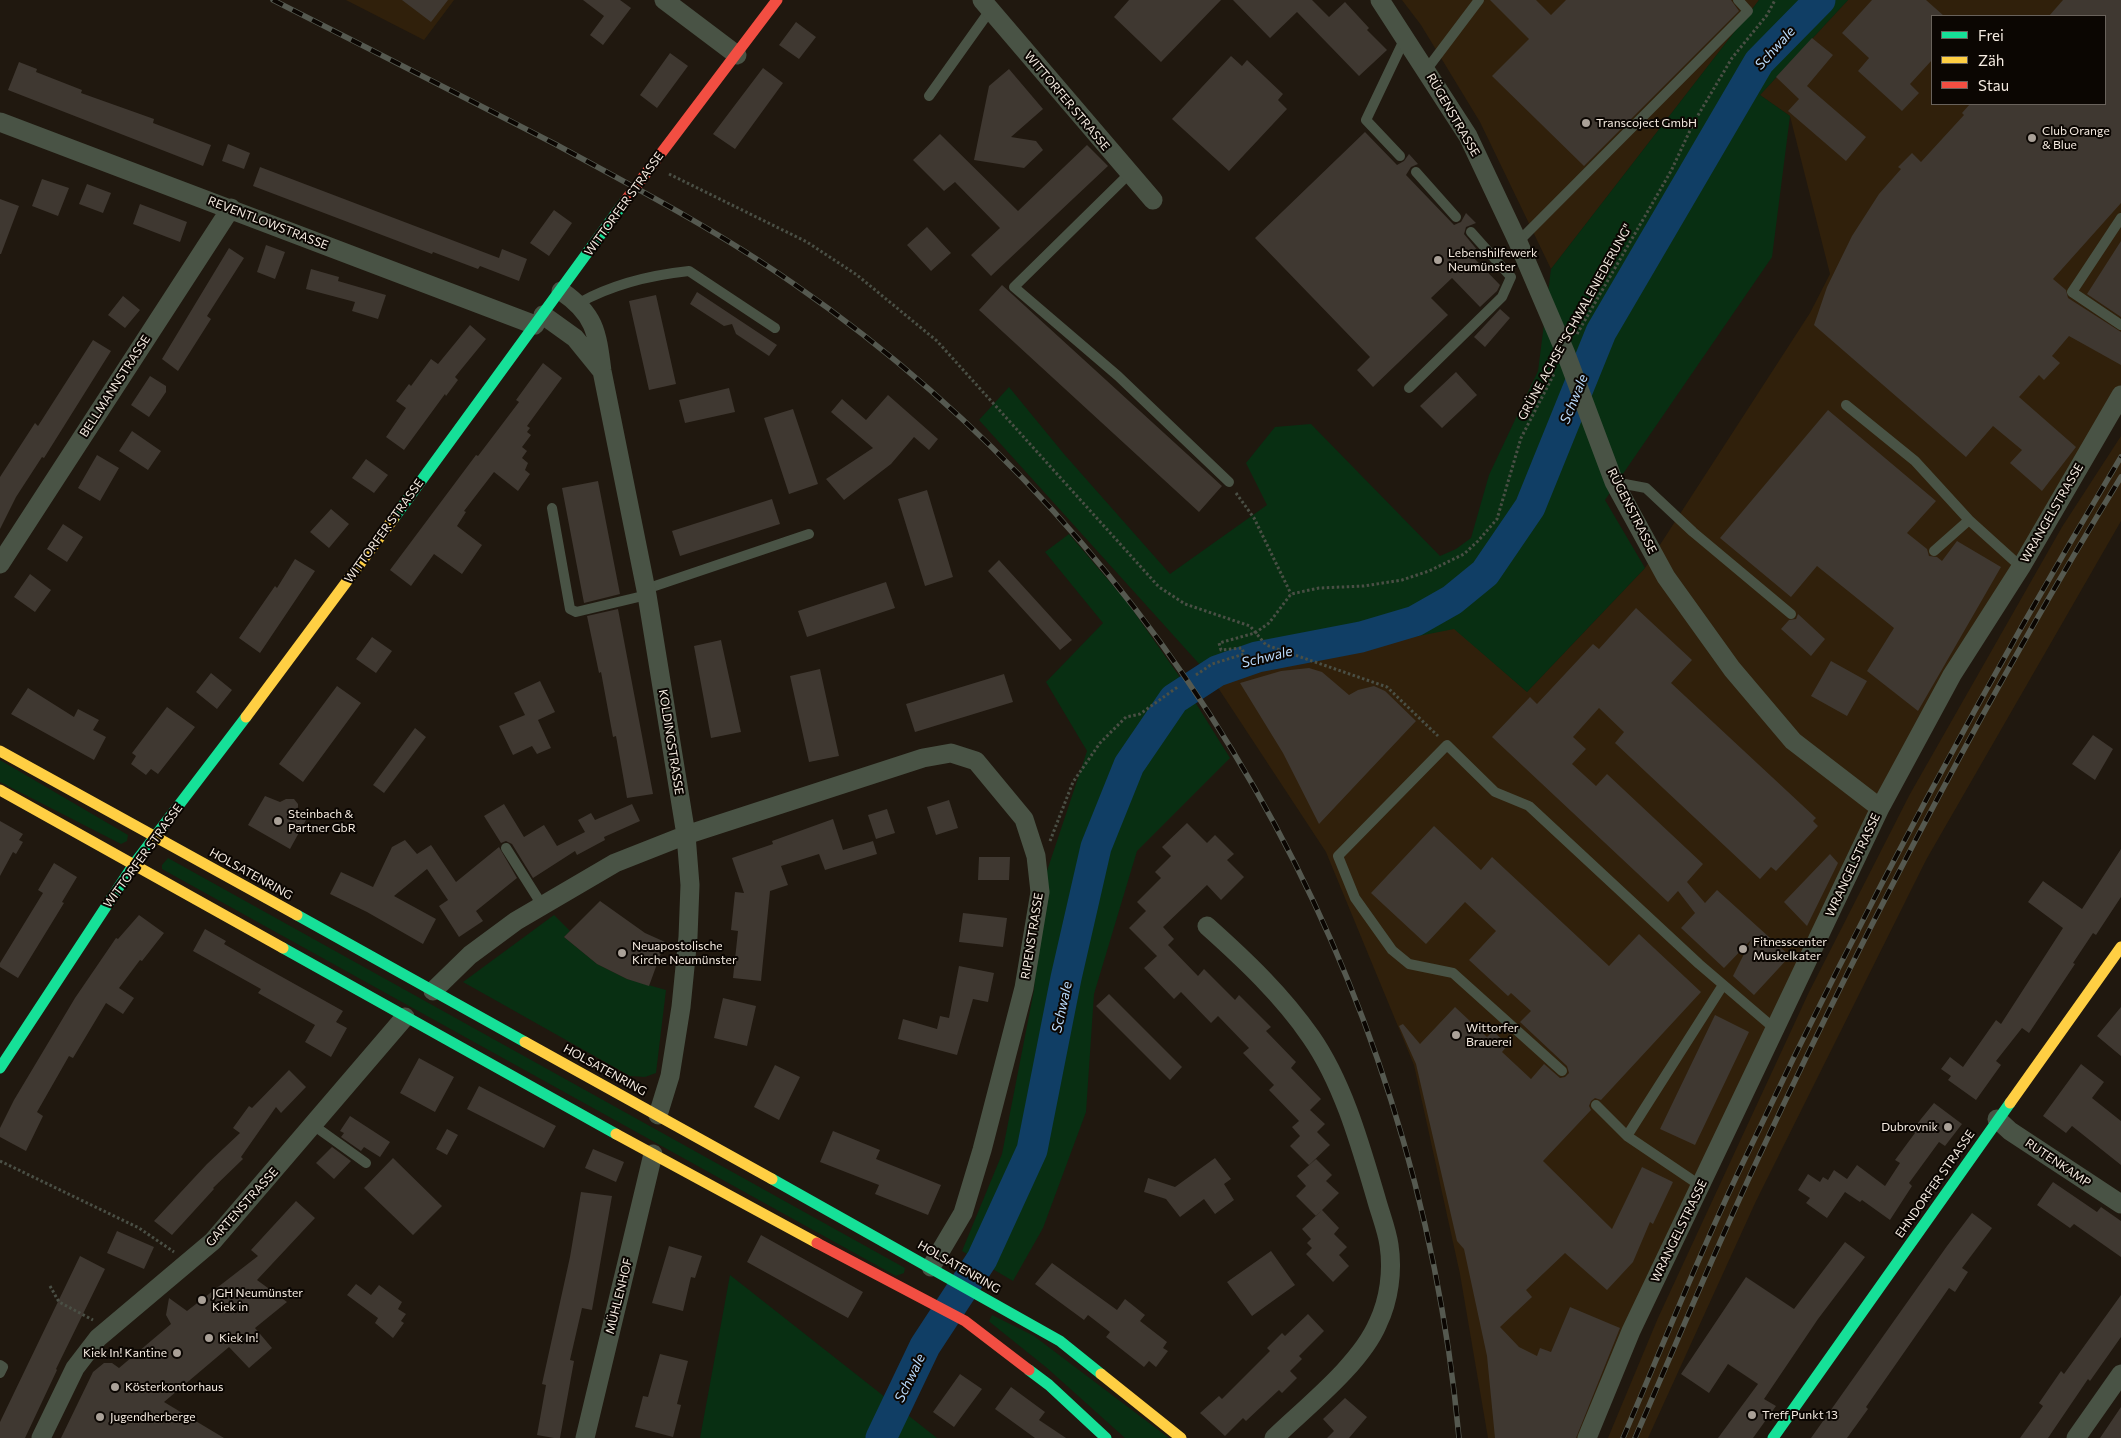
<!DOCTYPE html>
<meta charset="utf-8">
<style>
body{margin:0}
#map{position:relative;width:2121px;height:1438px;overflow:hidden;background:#20180f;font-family:Commissioner,sans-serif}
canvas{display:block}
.legend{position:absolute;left:1931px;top:15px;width:175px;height:90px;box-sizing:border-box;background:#0b0602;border:1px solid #69625b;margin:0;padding:6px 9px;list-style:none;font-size:15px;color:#f5ebe1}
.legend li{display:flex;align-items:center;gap:10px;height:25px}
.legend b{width:25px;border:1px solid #69625b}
</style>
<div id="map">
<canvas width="2121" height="1438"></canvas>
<ul class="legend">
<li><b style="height:6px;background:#16e098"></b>Frei</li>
<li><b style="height:6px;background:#ffcf43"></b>Zäh</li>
<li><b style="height:6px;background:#f24e42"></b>Stau</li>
</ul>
</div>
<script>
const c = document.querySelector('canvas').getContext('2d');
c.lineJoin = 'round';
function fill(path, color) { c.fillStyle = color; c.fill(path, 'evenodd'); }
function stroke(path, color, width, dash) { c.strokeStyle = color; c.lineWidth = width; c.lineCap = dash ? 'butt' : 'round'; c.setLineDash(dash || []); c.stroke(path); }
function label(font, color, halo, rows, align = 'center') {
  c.font = font + ' Commissioner,sans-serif'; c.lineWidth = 4; c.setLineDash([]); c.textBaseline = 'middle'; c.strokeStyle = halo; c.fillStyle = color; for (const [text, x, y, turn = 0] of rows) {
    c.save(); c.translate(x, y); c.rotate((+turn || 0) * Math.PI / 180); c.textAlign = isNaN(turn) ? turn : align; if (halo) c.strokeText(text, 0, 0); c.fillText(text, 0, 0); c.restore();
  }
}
const built = new Path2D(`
 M346 0H454L424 40Z
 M1402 0H1759L1551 269 1480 122 1421 25Z
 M1848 0H2121V395L1952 676 1587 1438H1488L1460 1274 1414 1065 1326 852 1211 677 1454 628 1527 692 1645 568 1810 313 1830 274 1790 116 1760 95ZM1932 16H2105V104H1932Z
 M2121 436V521L1926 860 1756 1201 1648 1438H1608L1658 1318 1809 992 1910 794 2062 527Z`);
const green = new Path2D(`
 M1759 0H1848L1760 95 1790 116 1772 257 1605 500 1645 568 1527 692 1454 629 1211 677 979 420 1009 387 1064 454 1170 574 1267 505 1246 463 1275 427 1311 424 1440 556 1456 549 1471 538 1489 475 1538 371 1551 269Z
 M1069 534 1127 602 1177 673 1230 758 1137 851 1094 994 1086 1112 1043 1228 1013 1281 962 1251 1002 1154 1034 990 1040 892 1087 751 1046 682 1103 623 1045 552Z
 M0 760 128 835 127 841 121 844 0 782Z
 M168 858 905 1268 904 1273 896 1276 162 869V865Z
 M554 915 570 931 564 937 597 964 627 979 666 990 656 1073 645 1077 630 1076 463 982Z
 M730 1275 937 1438H700Z
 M992 1315 1034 1336 1169 1438H1125L1047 1368 991 1323 989 1321Z`);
const river = new Path2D(`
 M881 1438 925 1346 982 1259 1032 1150 1066 978 1096 847 1129 765 1174 699 1217 671 1257 657 1361 637 1415 621 1452 600 1485 573 1530 507 1601 332 1759 62 1820 0`);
const building = new Path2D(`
 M402 0H448L431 22Z
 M583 0H620L631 8 603 45 590 35 604 16Z
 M1129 0H1221L1161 62 1114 17Z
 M1233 0H1312L1329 17 1345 2 1369 28 1367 30 1387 50 1359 76 1297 12 1270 38Z
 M1490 0H1536L1551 15 1566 0H1731L1739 11 1584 166 1492 76 1529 39Z
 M1872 0H1926L1944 16H1932V60L1910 84 1919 93 1902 111 1858 71 1869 58 1842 33Z
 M2063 0H2121V203L2053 279 2066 290 2068 298 2121 332V365L2069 336 2052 356 2060 363 2044 380 2039 375 2019 397 2076 447 2042 491 2010 463 2022 450 1993 426 1966 457 1814 325 1827 287 1852 236 1879 194 1901 169 1898 167 1912 153 1921 162 1964 115 1962 113 1970 104H2105V16H2049Z
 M796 22 816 37 799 59 779 45Z
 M1812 38 1833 55 1807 86 1866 137 1846 161 1788 111 1799 99 1776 77Z
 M670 53 688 66 657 108 640 95Z
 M1231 56 1242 66 1247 60 1283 94 1278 100 1287 109 1229 171 1172 119Z
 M19 62 37 69 36 72 82 90 81 93 154 119 153 123 211 145 203 166 8 90Z
 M763 68 783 83 735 149 713 134Z
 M1009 69 1043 109 1011 137 1036 141 1043 150 1024 168 974 160 989 86Z
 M1365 132 1397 165 1404 161 1409 154 1418 164 1411 167 1406 175 1454 225 1461 222 1466 213 1476 223 1466 227 1464 234 1479 252 1473 257 1500 285 1497 291 1480 307 1452 278 1431 298 1448 315 1373 387 1357 370 1370 357 1255 238Z
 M940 134 1018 211 1087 145 1108 166 991 276 971 255 1000 228 955 182 944 191 913 160Z
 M228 144 250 153 244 169 222 161Z
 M260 167 499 258 502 249 527 259 519 281 480 266 478 269 433 252 432 254 253 186Z
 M42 179 69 188 58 216 32 206Z
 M87 184 111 193 103 213 79 204Z
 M0 199 19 206 1 254H0Z
 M140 204 187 222 180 242 133 224Z
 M554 210 572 223 549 256 530 243Z
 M927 227 951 253 931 271 907 245Z
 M2121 241V317L2087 294Z
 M266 245 285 252 275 279 257 272Z
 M229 248 244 258 207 316 211 319 178 371 162 359Z
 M311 269 339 277 338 281 386 295 378 319 352 311 355 302 306 289Z
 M1002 285 1222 486 1199 512 979 310Z
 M697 292 777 345 769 356 736 334 732 324 724 326 690 304Z
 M656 295 676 384 649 390 629 301Z
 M123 296 140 310 125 328 108 315Z
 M1500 309 1510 318 1485 347 1474 337Z
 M470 325 486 339 455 377 458 380 446 396 445 394 404 450 386 437 406 408 396 401 409 384 411 386 431 359 438 364Z
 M93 340 111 351 44 458 42 457 16 497 0 529V477L35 423 38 426Z
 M543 363 562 378 527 426 530 428 527 432 531 435 522 447 527 451 522 458 528 463 525 470 530 474 518 491 494 472 464 511 466 512 457 526 482 545 462 574 434 554 411 586 390 570 476 455 478 456 519 402 516 400Z
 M1456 372 1477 395 1442 428 1420 406Z
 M150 376 166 386V392L149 417 131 405Z
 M729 388 735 412 685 423 679 400Z
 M888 395 938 439 929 450 914 437 891 464 844 500 826 479 873 448 831 412 842 399 866 420Z
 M793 409 818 484 789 494 764 418Z
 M1828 410 1936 501 1907 533 1927 549 1929 556 1937 557 1942 561 1957 541 2001 567 1918 711 1867 671 1894 628 1817 566 1791 597 1720 538Z
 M132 431 161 451 148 470 119 451Z
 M97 455 119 468 100 501 78 488Z
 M366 459 388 475 374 493 352 478Z
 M598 481 620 594 584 603 562 488Z
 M927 490 953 577 925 586 898 499Z
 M772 499 780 524 680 556 672 531Z
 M331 509 349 524 329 548 310 532Z
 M63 524 83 537 67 562 47 549Z
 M295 559 315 571 260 653 239 638 275 586 277 588Z
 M999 560 1072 640 1060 650 988 571Z
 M30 574 51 590 35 612 14 597Z
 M886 582 895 608 807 637 798 611Z
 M1636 608 1692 660 1671 683 1816 818 1813 821 1818 826 1776 871 1771 867 1760 879 1615 743 1624 732 1599 708 1573 737 1586 749 1572 764 1596 786 1607 774 1703 864 1687 882 1705 903 1717 890 1790 956 1754 995 1733 976 1751 940 1724 968 1681 928 1695 913 1678 891 1668 902 1492 737 1530 697 1537 704 1593 644 1599 649Z
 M618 609 653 794 627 798 616 736 613 737 601 672 599 673 587 616Z
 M1798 614 1825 639 1811 656 1781 629 1789 620 1796 619Z
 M372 637 392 651 376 673 356 659Z
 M721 640 741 732 711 738 694 646Z
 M1831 661 1867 681 1847 716 1811 696Z
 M1309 668 1322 672 1349 695 1358 690 1374 686 1385 691 1416 721 1319 824 1283 753 1240 683 1281 671Z
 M820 669 839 756 809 762 790 676Z
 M211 673 232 690 217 709 196 692Z
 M1004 674 1013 702 915 732 906 704Z
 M540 681 555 712 538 720 551 748 537 754 532 746 513 755 499 726 525 715 514 693Z
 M337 686 361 703 303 782 279 764Z
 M28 688 74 717 78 709 99 720 93 730 106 737 94 760 11 714Z
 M167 707 195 727 158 774 151 769 146 775 131 764 136 756 132 753Z
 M415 728 426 737 384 793 373 785Z
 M2093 735 2113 749 2095 780 2072 764Z
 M265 796 280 802 286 799H294L298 804V812L307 818 290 849 248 825Z
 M949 800 958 828 936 835 927 807Z
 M504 804 524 837 544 825 557 846 585 832 578 820 591 813 595 820 632 804 640 821 604 837 605 840 577 855 575 851 533 878 512 844 506 841 501 843 484 816Z
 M887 809 895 833 876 839 868 815Z
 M833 819 843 850 873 841 877 854 825 870 819 854 781 866 788 885 770 891 761 981 733 978 738 931 731 930 735 892 744 893 732 858 773 844 772 841Z
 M0 821 23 834 19 840 23 842 16 854 13 852 0 876Z
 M1187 823 1207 843 1215 835 1234 854 1227 860 1244 877 1221 900 1207 885 1163 927 1174 939 1168 945 1198 976 1204 969 1235 1000 1239 995 1271 1027 1266 1031 1296 1062 1291 1068 1321 1099 1310 1110 1325 1124 1317 1132 1330 1145 1309 1165 1290 1146 1300 1136 1292 1127 1299 1121 1269 1090 1274 1085 1243 1053 1249 1048 1218 1016 1211 1023 1181 992 1174 999 1144 968 1157 956 1129 928 1146 911 1137 902 1161 878 1155 872 1171 856 1162 847Z
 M1434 826 1481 870 1492 857 1609 966 1639 934 1701 992 1601 1100 1595 1098 1591 1101 1589 1106 1591 1110 1543 1161 1612 1229 1642 1167 1673 1182 1653 1224 1650 1222 1633 1262 1607 1290 1565 1253 1526 1290 1532 1297 1500 1327 1519 1347 1537 1356 1540 1348 1551 1352 1570 1307 1620 1328 1576 1438H1495L1487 1356 1464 1249 1457 1241 1416 1064 1399 1026 1403 1024 1420 1044 1455 1007 1487 1037 1493 1031 1508 1045 1502 1052 1531 1079 1544 1064 1560 1078 1565 1077 1569 1073 1567 1066 1520 1022 1531 1011 1511 993 1508 996 1469 960 1496 931 1465 902 1426 944 1371 893Z
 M405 840 417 854 431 845 456 882 499 847 517 878 476 911 483 921 459 937 439 906 448 900 427 869 394 896 436 919 423 944 367 912 330 894 341 872 373 887 392 847Z
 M2121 849V897L2096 935 2093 933 2073 963 2075 964 2029 1033 2022 1028 1996 1061 2001 1065 1976 1100 1948 1080 1951 1076 1941 1069 1950 1057 1963 1067 1996 1020 2001 1024 2063 928 2028 902 2043 881 2082 909Z
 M1830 854 1838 863 1807 926 1784 902Z
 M979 857H1010L1009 880H978Z
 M54 863 77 877 62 902 64 903 18 978 0 967V963L43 893 38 890Z
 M600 901 645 933 665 942 649 986 627 979 597 964 564 937Z
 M963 913 1007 918 1003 947 959 942Z
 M139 915 164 933 142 961 140 960 119 988 134 998 123 1014 106 1003 73 1058 69 1056 37 1112 43 1116 26 1151 0 1137V1128L14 1100 75 998 116 938 118 939Z
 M205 929 226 941 224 944 257 963 343 1011 336 1022 347 1028 331 1057 305 1042 315 1025 258 993 261 989 193 951Z
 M959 966 994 973 988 1002 973 999 957 1055 898 1039 903 1019 937 1029 940 1016 949 1018Z
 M1109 994 1182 1067 1170 1080 1096 1006Z
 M723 998 756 1006 747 1046 714 1038Z
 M2121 1007V1056L2097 1036Z
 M1715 1015 1749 1032 1695 1145 1660 1129Z
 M419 1058 454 1077 435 1112 400 1093Z
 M2081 1064 2104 1082 2092 1098 2121 1121V1165L2072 1126 2066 1133 2043 1116Z
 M775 1065 800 1077 779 1120 754 1107Z
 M289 1070 306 1087 281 1113 276 1107 241 1157 243 1159 213 1188 214 1189 172 1235 154 1221 207 1164 240 1133 233 1128 249 1106 252 1108Z
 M479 1086 556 1126 544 1148 467 1109Z
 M1934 1103 1962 1124 1945 1146 1939 1142 1909 1183 1912 1186 1890 1220 1862 1200 1860 1202 1845 1192 1827 1218 1806 1203 1810 1198 1798 1190 1808 1174 1820 1182 1823 1177 1828 1180 1834 1170 1847 1179 1857 1165 1885 1186 1900 1163 1895 1160 1915 1133 1912 1130Z
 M350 1116 390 1142 380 1157 364 1147 361 1151 341 1137 344 1133 340 1131Z
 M447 1129 458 1135 447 1155 436 1149Z
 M833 1131 880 1150 876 1159 941 1185 928 1215 875 1194 879 1185 820 1162Z
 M332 1147 351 1161 334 1179 316 1163Z
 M593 1149 624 1162 616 1182 585 1168Z
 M393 1158 442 1206 413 1235 364 1188Z
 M1215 1158 1231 1179 1224 1184 1234 1200 1215 1214 1204 1199 1180 1217 1166 1199 1144 1192 1148 1178 1175 1187Z
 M1316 1159 1332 1175 1326 1181 1339 1193 1316 1216 1296 1196 1306 1186 1297 1176Z
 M2053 1182 2097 1212 2101 1207 2121 1221V1257L2074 1224 2070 1228 2037 1205Z
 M581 1192 612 1196 592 1310 582 1308 570 1360 574 1361 560 1438H554L537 1435 546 1385 542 1384 570 1257Z
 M296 1201 315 1218 257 1280 287 1302 255 1328 272 1348 249 1368 229 1347 164 1402 224 1438H61L93 1372 104 1363H112L119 1368 171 1324 166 1315 169 1298 187 1311 258 1256 251 1250Z
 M1322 1210 1339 1228 1334 1234 1347 1247 1339 1255 1349 1266 1333 1282 1306 1254 1312 1248 1307 1243 1311 1239 1302 1229Z
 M1972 1213 1992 1228 1962 1268 1968 1272 1955 1292 1949 1288 1866 1407 1868 1409 1847 1438H1811L1947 1246Z
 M117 1231 154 1247 144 1269 107 1253Z
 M761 1235 863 1292 848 1318 747 1262Z
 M1845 1242 1865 1257 1818 1319 1764 1399 1776 1406 1753 1438H1718L1758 1384 1728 1364 1709 1393 1681 1374 1746 1277 1794 1309Z
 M669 1246 702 1256 695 1278 691 1277 683 1311 652 1303Z
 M1271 1251 1295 1285 1252 1316 1227 1282Z
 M80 1256 105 1269 56 1369 57 1370 25 1438H0V1422Z
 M1052 1263 1117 1310 1125 1299 1145 1315 1140 1321 1167 1342 1163 1348 1168 1351 1156 1367 1149 1361 1144 1367 1106 1337 1110 1332 1088 1315 1084 1320 1035 1284Z
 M356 1284 371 1295 379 1285 402 1302 398 1309 406 1314 401 1321 404 1323 393 1338 375 1323 378 1318 347 1295Z
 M2121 1295V1337L2090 1381 2088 1379 2048 1438H2020L2043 1406 2039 1403 2061 1371 2064 1374Z
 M1308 1314 1324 1331 1299 1356 1302 1359 1290 1371 1297 1378 1282 1393 1279 1390 1246 1421 1243 1418 1225 1436 1200 1413 1219 1396 1222 1399 1270 1351 1267 1348 1282 1333 1285 1336Z
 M660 1354 688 1361 677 1404 681 1405 673 1437 635 1427 643 1396 648 1397Z
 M960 1374 982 1389 954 1427 933 1412Z
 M1011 1387 1045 1412 1039 1420 1066 1438H1035L995 1409Z
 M1345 1398 1367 1417 1349 1438H1327L1334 1431 1323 1419Z
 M2121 1407V1438H2100Z`);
const path = new Path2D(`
 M669 174 807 242 857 275 937 341 1159 587 1185 604 1250 626 1266 645 1387 687 1438 736
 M1577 334 1671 171 1694 122 1732 58 1767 15 1775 0
 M1236 493 1254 518 1291 594
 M1196 675 1212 664 1244 654 1242 648 1221 650 1219 643 1255 633 1269 623 1291 594 1319 588 1364 586 1402 580 1429 571 1464 554 1478 541 1497 519 1521 438 1554 374
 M1050 841 1073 782 1100 743 1126 717 1140 714 1179 686
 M0 1161 139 1228 174 1252
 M50 1286 59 1302 93 1320`);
const lane = new Path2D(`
 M1427 69 1479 0
 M929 96 991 9
 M1400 156 1366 120 1405 38
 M1416 172 1456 217
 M1129 174 1014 287 1118 376 1229 482
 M2121 218 2072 292 2121 325
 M1471 232 1511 277
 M1518 242 1748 11 1738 0
 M579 303C613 284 651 275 689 271L775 328
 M1409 388 1502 297 1511 277
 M1846 405 1915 461 1969 520
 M1614 482 1646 488 1693 532 1791 614
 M552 508 570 609 576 612 647 595
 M1934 551 1969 520 2021 567
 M646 589 809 534
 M506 848 542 905
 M1562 1071 1453 973 1409 964 1392 950 1355 898 1338 856 1447 745 1495 792 1529 806 1699 964 1775 1029
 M1596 1105 1627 1136 1701 1186
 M313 1125 366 1163
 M1627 1136 1723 985
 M0 1365 3 1367 0 1373`);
const street = new Path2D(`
 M664 0 737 55
 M982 0 1153 200
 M1380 0 1468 136 1518 242 1566 354 1614 482 1666 577 1732 669 1793 741 1880 808
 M0 122 535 325
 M561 291C595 314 597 332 602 371L647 595 686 835 690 885 688 937 681 1007 670 1076 658 1115
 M543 315 575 338 601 370
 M0 564 231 208
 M1207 926C1245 960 1282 995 1311 1037 1343 1083 1360 1144 1376 1198 1380 1213 1387 1230 1389 1245 1393 1271 1389 1300 1378 1323 1361 1364 1306 1407 1274 1438
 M433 991 470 955 516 921 615 863 686 835 923 758 951 753 976 761 1024 819 1036 856 1040 892 1024 988 982 1150 963 1213 931 1267
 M1997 1119 2010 1131 2121 1204
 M41 1438 75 1368 98 1338 213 1241 405 1017
 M585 1438 653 1154
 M1587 1438 1631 1331 1880 808 1952 675 2021 567 2121 395
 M2076 1438 2121 1374`);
const fast = new Path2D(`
 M394 518 625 201
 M297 915 525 1042
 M283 948 616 1134
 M0 1068 134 864 246 717
 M772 1179 1060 1341 1101 1374
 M1029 1370 1049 1385 1106 1438
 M1773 1438 2010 1103`);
const slow = new Path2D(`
 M246 717 394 518
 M0 751 297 915
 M0 790 283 948
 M525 1042 772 1179
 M2010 1103 2121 947
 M616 1134 817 1243
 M1101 1374 1181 1438`);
const jam = new Path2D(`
 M625 201 777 0
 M817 1243 965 1321 1029 1370`);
const rail = new Path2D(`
 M273 0C367 48 461 95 555 144 636 188 718 231 794 284 1176 548 1417 977 1459 1438
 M1623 1438C1665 1340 1705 1240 1752 1144 1864 909 1987 680 2121 457
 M1635 1438C1677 1342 1717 1245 1762 1150 1870 920 1988 694 2121 477`);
const markers = [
 [1586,123,5,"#aaa198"],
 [2032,138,5,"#aaa198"],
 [1438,260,5,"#aaa198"],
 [278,821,5,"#aaa198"],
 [1743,949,5,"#aaa198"],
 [622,953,5,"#aaa198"],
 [1456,1035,5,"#aaa198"],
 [1948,1127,5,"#aaa198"],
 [202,1300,5,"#aaa198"],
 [209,1338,5,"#aaa198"],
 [177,1353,5,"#aaa198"],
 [115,1387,5,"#aaa198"],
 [1752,1415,5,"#aaa198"],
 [100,1417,5,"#aaa198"]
];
const streetNames = [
 ["WITTORFER STRASSE",1067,101,50],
 ["RÜGENSTRASSE",1453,115,60],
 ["WITTORFER STRASSE",624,204,-54],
 ["REVENTLOWSTRASSE",268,223,21],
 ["GRÜNE ACHSE \"SCHWALENIEDERUNG\"",1575,322,-61],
 ["BELLMANNSTRASSE",115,386,-57],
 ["RÜGENSTRASSE",1632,511,63],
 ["WRANGELSTRASSE",2052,513,-60],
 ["WITTORFER STRASSE",384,531,-54],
 ["KOLDINGSTRASSE",671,742,81],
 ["WITTORFER STRASSE",143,856,-54],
 ["WRANGELSTRASSE",1853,865,-65],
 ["HOLSATENRING",251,874,29],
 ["RIPENSTRASSE",1032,936,-81],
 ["HOLSATENRING",605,1070,29],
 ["RUTENKAMP",2058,1163,34],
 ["EHNDORFER STRASSE",1935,1184,-55],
 ["GARTENSTRASSE",242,1207,-48],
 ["WRANGELSTRASSE",1679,1231,-64],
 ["HOLSATENRING",959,1267,30],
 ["MÜHLENHOF",619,1296,-76]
];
const poiNames = [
 ["Transcoject GmbH",1596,123],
 ["Club Orange",2042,131],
 ["& Blue",2042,145],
 ["Lebenshilfewerk",1448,253],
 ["Neumünster",1448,267],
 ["Steinbach &",288,814],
 ["Partner GbR",288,828],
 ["Fitnesscenter",1753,942],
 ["Muskelkater",1753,956],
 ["Neuapostolische",632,946],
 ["Kirche Neumünster",632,960],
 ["Wittorfer",1466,1028],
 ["Brauerei",1466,1042],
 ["Dubrovnik",1938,1127,"right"],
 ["JGH Neumünster",212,1293],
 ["Kiek in",212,1307],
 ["Kiek In!",219,1338],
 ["Kiek In! Kantine",167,1353,"right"],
 ["Kösterkontorhaus",125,1387],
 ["Treff Punkt 13",1762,1415],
 ["Jugendherberge",110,1417]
];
const waterNames = [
 ["Schwale",1775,48,-48],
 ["Schwale",1574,399,-68],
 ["Schwale",1267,657,-14],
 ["Schwale",1062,1007,-78],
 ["Schwale",910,1378,-64]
];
fill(built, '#30200b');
fill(green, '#082f12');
stroke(river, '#103e65', 31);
fill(building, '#3f3831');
stroke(path, '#4a4f45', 3, [2.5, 2.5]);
stroke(lane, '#495345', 10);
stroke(street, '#495345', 19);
stroke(fast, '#16e098', 11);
stroke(slow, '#ffcf43', 11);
stroke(jam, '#f24e42', 11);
stroke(rail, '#555950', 5.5);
stroke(rail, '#0b0602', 4, [11]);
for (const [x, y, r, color] of markers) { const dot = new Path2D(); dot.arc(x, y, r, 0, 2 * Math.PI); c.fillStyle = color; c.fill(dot); stroke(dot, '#0b0602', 2); }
label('12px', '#f5ebe1', '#0b0602', streetNames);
label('12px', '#f5ebe1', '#0b0602', poiNames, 'left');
label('italic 14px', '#b8d9fa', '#0b0602', waterNames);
</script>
